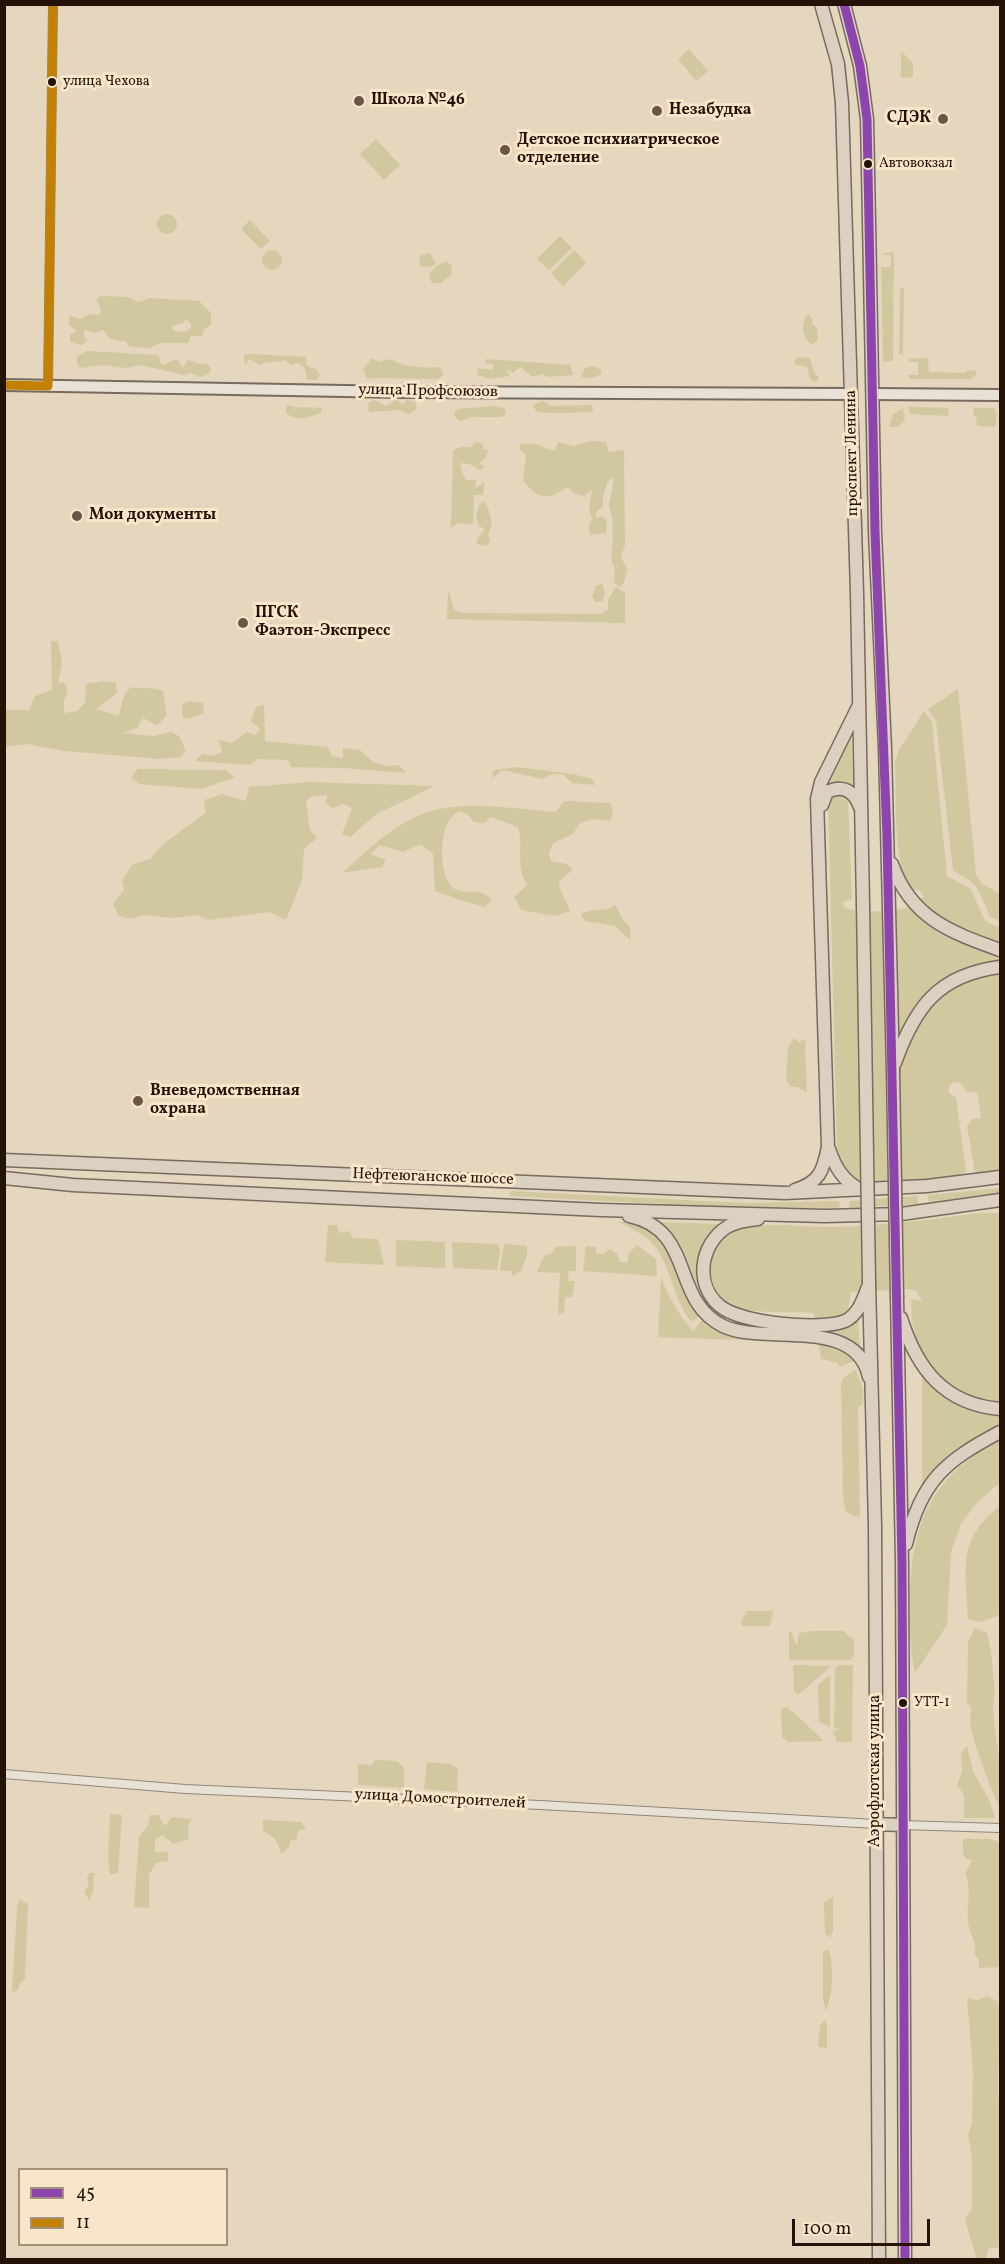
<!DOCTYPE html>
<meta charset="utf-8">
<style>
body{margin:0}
#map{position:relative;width:1005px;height:2264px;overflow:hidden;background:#e5d6be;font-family:Vollkorn,serif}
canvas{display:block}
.frame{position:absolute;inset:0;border:6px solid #241206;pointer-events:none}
.legend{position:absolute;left:18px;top:2168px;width:210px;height:78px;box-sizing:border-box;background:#f8e6ca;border:2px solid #a3917c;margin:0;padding:8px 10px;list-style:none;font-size:18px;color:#241206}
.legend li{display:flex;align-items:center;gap:12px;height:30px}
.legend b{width:30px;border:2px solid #a3917c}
.scale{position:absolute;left:792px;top:2219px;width:138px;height:27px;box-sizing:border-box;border:3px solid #241206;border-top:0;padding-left:8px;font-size:18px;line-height:21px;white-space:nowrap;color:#241206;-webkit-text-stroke:4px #f8e6ca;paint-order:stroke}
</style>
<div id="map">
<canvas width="1005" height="2264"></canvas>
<div class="frame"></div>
<ul class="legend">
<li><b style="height:8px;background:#8e44ad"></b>45</li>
<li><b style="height:8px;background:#c28102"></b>11</li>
</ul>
<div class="scale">100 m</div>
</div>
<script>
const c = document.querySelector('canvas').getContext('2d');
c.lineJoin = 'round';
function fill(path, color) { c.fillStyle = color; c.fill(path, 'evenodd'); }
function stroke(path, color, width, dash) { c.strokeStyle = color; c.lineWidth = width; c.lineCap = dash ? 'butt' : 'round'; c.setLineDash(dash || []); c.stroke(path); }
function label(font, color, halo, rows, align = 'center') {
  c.font = font + ' Vollkorn,serif'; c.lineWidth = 6; c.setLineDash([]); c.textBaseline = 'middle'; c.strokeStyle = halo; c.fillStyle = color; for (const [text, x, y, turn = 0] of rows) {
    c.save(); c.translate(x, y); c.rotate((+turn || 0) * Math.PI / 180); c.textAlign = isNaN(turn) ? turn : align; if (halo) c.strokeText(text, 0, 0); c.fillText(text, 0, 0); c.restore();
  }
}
const green = new Path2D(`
 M689 49 708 71 696 81 678 59Z
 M901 51 913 63V77L901 78Z
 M376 139 400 165 384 180 360 154Z
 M157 224a10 10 0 1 1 20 0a10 10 0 1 1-20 0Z
 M250 220 270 241 261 249 241 229Z
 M560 236 572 248 549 270 537 259Z
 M262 260a10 10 0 1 1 20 0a10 10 0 1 1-20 0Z
 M574 250 586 263 563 286 551 273Z
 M894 252 893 359 892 361 883 362 881 267H891V255H883L885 253Z
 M430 253 436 263 431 267 420 266 419 260 421 255Z
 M447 262 452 266 451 275 441 283H432L429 277C431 269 439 262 447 262Z
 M900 288H904L903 354H899Z
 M101 296 127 297 138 302 150 298 199 301 211 313V325L204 329 202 336H191L188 343H160L149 348 130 347 125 341C115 341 108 340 104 330L94 333 84 330V337L88 341 81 345 70 342V335L77 331 69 325 70 315 80 319 90 314 100 315 101 309 96 299ZM186 319 191 323V329L183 332 173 330 172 326 182 323Z
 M808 314 812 319V324L817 328 818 340 812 345C802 338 800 323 808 314Z
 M87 351 158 355 162 365 177 359 183 368 188 360 203 365 206 363 211 368 209 374 200 377 190 373 184 375 141 365 125 368 104 365 80 368 77 363V356Z
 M251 354 306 357V365L317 370 320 376 316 380 307 379 305 368 298 363 291 365 285 360C276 363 268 360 260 365L249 359 245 365 244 355Z
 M800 357 810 358 814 372 819 378 816 382 810 379 807 367 796 365 794 360Z
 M372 358 379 362 390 359C406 368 421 368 440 367L444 374 438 379 367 378 363 369Z
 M928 358 929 372 965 373 968 370 976 371V375L970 379H910L908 375H918V362H909V359Z
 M486 359 570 365 573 375 548 377 542 374 532 377 521 367 513 373 506 369 510 376 489 379 478 375 477 368 493 370V364L485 363Z
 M593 366 602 370 600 375 592 378 581 377 585 368Z
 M374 400 386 406 396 400 403 404 407 400 415 402 417 408 409 414 400 410 369 412 368 403Z
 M542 401 551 406 592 405 593 412C578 412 549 415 536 411L533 405Z
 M287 405C298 409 309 406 321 408L322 412C309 418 298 422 286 413Z
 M492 406 505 408 506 414 501 417H474L460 421 455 417 454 413 458 409Z
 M909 407 949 408 948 416 910 414Z
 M903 408 905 421 897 427H889L893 414Z
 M974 408H994L997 414 995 427 977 426 976 417 973 416Z
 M476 441 483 444V449L488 450 486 458 478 464 485 466 481 470 469 464 460 463 463 475 466 480H476L475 488 485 482 483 495H474L473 524 458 523 451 528 453 450 461 447H471Z
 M591 441 606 442 609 452 624 450 625 545 621 557 627 569 624 583 619 587 614 582 615 569 611 559 613 541 612 517 609 505 614 478 608 481 603 496V507L597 511 596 518 603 516 607 522 606 533 590 535 589 525 592 519 589 508 592 490 584 496 574 494 568 487C546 501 540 500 523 481L526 454 520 450V444C529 444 540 442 546 449L555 450 558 442 575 446Z
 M484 501C490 511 495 524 488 534L490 540 487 546 477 544V539L485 529 479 526 476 515 479 505Z
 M602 584 605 592 603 601 595 602 592 596 596 586Z
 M616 587 625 593V623L447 619 448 589 454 609 461 613 600 614 608 609V600Z
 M51 641H58L62 662 58 684 64 682 68 691 64 701V713L77 711 85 703 86 684 103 681 116 683 117 693 96 709 119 716C122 705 121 696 131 687 142 690 152 686 163 691L167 716 157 725 143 718 137 728 122 733 153 736 171 732 179 736 186 751 181 757 160 759 64 751 27 744 5 747V710H29L35 696 52 690Z
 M958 689 976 874 981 883 1000 894V921L990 917C979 892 980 883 953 871L936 721 928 709Z
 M189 701 203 703 204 713 191 718H183L182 704Z
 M264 705 265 741 327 747 332 756 343 758V748L360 750 373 762 386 766 399 765 406 773 344 768 291 767 288 760 258 759 250 765 195 761 202 754 211 756 222 752 219 740 232 743 247 732 255 735 260 729 251 721 256 707Z
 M924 711 932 722 947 876 971 889 985 921 1000 928V1171L975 1173 967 1126 972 1119 981 1118 977 1092H966L963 1086 959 1082 952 1083 949 1087V1093L956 1097 966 1171 961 1175C939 1177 873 1188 856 1179 845 1174 839 1161 837 1149L828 800C834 792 841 791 848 799L852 899 843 902 844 907C853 914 896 911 908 908 915 906 920 902 923 896L919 890 910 891C892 852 897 804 895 762L899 750Z
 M851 732 853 787C841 781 834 785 823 790Z
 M518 767 573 774 592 779 595 785 572 783 562 774H552L543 779 502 770 492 779 493 770Z
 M138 769 225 770 235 777 202 789 139 784 131 778Z
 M308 782 434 786 377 814 350 837 342 834 352 808 343 804 333 808 326 803 327 795 313 796 306 801 310 830 317 838 304 849 302 880 286 920 269 912 209 920 196 915 172 918 144 915 131 919 119 916 113 904 124 890 122 880 133 864 150 859 164 843 206 813 204 800 222 794 246 801 249 787Z
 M564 801 611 803 613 813 610 821 592 819 579 824 573 834 553 843 549 853 551 861 567 864 573 870 559 881C559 892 567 900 570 911L555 916 521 910 514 897 527 885C515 866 524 847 518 827L490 817 485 823 474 822 467 814 458 811C455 814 450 818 448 822 440 835 438 884 457 890 471 895 476 887 492 899L485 907 462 901 435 891 433 854 420 844 403 852 379 845 371 854 386 860 382 867 342 873C367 851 391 826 423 814 460 799 516 809 555 812Z
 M616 905 621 917 631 929 630 940 615 926 585 921 581 914C593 908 606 912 616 905Z
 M794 1038 799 1042 805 1039 807 1093 797 1087H791L786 1080 788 1048Z
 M1000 1188V1193L929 1202 928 1195Z
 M510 1191 745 1203 839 1201 840 1208C730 1208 620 1202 510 1196Z
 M918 1196V1204L849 1208V1201Z
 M979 1213H1000V1403C958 1399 921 1370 913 1326 911 1318 912 1308 911 1299L922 1301 916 1291 910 1289 851 1292 848 1312 852 1321 858 1322 860 1347 854 1361 839 1367 838 1363 821 1359 814 1313C793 1312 750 1314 733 1306 697 1289 705 1236 743 1228 769 1222 803 1227 830 1227 880 1226 929 1220 979 1213Z
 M618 1221C628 1223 638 1223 646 1227 676 1241 679 1292 699 1316L692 1322C674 1302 672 1271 657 1249 648 1236 632 1229 618 1221Z
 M659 1222 720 1224 722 1225C695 1247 700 1263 703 1293L763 1325C676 1323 704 1268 659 1222Z
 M328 1225H337L339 1233 349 1231 353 1238 378 1239 384 1265 325 1262Z
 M396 1240 445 1242V1268L396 1266Z
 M452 1242 498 1244 500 1250 497 1270 453 1268Z
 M504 1244 527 1246V1255L521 1271 512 1276V1271L500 1270Z
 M637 1245 656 1259 657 1276 583 1271 586 1246 596 1247V1254H603L610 1249 617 1254 620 1262 627 1263 629 1253Z
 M576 1246V1271H569L568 1281H575L572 1297H565L564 1312 558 1315 560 1273 537 1272 544 1256 552 1253 555 1247Z
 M661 1277C669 1298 678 1314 693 1331L702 1320C713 1326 732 1332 739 1340L658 1337Z
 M855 1370C862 1382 864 1390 863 1404L858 1408 860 1516 855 1517 846 1512 843 1499 841 1384 843 1378Z
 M922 1374C940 1396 971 1415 1000 1415V1426C971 1444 942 1458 922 1487Z
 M1000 1440V1484L993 1488 975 1505 961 1524 951 1552 947 1625 915 1673C909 1648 910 1624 910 1599 911 1523 931 1476 1000 1440Z
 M1000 1506V1615L981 1622 968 1619C966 1569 956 1540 1000 1506Z
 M747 1611H773L770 1626H742L741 1621Z
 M975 1628 987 1633 991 1651 995 1692 993 1705 995 1730 1000 1766V1807L991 1789 976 1747 970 1725 971 1708 967 1702 968 1642Z
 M813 1631H844L849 1637 854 1639V1655L851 1660H789V1632H791L797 1646 799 1633Z
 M793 1665 831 1666 798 1695 794 1691Z
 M838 1665H853L852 1742H837L833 1731 841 1729 834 1728 835 1669Z
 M830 1675V1727L819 1722 818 1685Z
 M786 1707 792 1711 824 1741 789 1742 782 1737 781 1710Z
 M967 1746 973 1771 989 1800 995 1818H964V1795L957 1785 962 1771 961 1752Z
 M375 1760 397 1761 404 1768V1788L358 1785V1764L372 1765Z
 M427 1762 451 1764 458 1769 457 1792 424 1789Z
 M110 1814 122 1815 118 1873 110 1875 108 1858Z
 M150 1815H158L165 1826 172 1817 193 1819 188 1824 189 1839 173 1844 163 1835 155 1840V1852H168V1861L156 1863 149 1875V1908L134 1907 139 1837 148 1826Z
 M263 1820 301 1822 306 1829 298 1831 297 1839 290 1841V1846L282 1854 275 1839 263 1830Z
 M963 1839H992L1000 1843V1967L979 1968V1960L975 1955C976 1939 972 1940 969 1927 965 1908 973 1891 965 1873L972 1860 967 1859 963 1854Z
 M90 1873H96L93 1877 94 1888 89 1900 84 1891 89 1885 87 1878Z
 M833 1897V1931L830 1938 825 1934 824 1902Z
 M19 1899 28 1904 25 1979 20 1983 18 1990 12 1992 17 1908Z
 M829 1950C834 1970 833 1992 826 2011L823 2000V1951Z
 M987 1996 997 2001 1000 2009 998 2092 1000 2114V2247L988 2249 986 2259 976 2260V2256L965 2220 972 2208V2159L968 2134 972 2124 973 2071 967 1998 977 2000Z
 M825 2020 827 2026V2048L818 2047 820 2025Z`);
const street = new Path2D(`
 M48 386 53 4
 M4 1774 185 1789 540 1805 876 1824
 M902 1825 1000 1828`);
const secondary = new Path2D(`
 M4 385 401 392 851 394
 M872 394 1000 395`);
const primary = new Path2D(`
 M821 4 838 64 842 103 857 593 863 904
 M844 4 860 66 867 119 875 532 885 748 893 1070
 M822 805 827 792C843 784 854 791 860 807
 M892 864C911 918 950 932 1000 950
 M895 1063C915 1007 938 975 1000 967
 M829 1149C835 1167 843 1181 861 1190
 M4 1160 785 1193 927 1186 1000 1177
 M4 1178 73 1185 321 1197 601 1210 825 1216 901 1214 1000 1200
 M795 1190C820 1182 823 1171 828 1147L817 799 821 782 858 707
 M629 1216C696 1230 670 1300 723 1326 764 1346 856 1315 869 1377
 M758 1219C748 1220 735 1222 727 1227 700 1244 694 1285 720 1306 740 1323 821 1331 845 1321 858 1315 863 1300 868 1287
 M869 1282 875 1526 879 2260
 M897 1298 902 1563 905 2260
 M901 1318C917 1369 944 1404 1000 1409
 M906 1544C921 1481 945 1461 1000 1432
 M876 1824 902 1825`);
const primaryBridge = new Path2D(`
 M863 904 869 1282
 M893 1070 897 1298`);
const bus1 = new Path2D(`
 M844 4 860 66 867 119 875 532 887 836 902 1563 905 2260`);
const bus2 = new Path2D(`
 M4 385 48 386 53 4`);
const markers = [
 [52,82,5,"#241206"],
 [359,101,6,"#685746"],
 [657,111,6,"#685746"],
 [943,119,6,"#685746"],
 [505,150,6,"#685746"],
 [868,164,5,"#241206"],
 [77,516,6,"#685746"],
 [243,623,6,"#685746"],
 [138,1101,6,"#685746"],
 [903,1703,5,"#241206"]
];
const busNames = [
 ["улица Чехова",63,82],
 ["Автовокзал",879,164],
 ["УТТ-1",914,1703]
];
const poiNames = [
 ["Школа №46",371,101],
 ["Незабудка",669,111],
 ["СДЭК",931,119,"right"],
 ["Детское психиатрическое",517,141],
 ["отделение",517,159],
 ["Мои документы",89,516],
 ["ПГСК",255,614],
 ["Фаэтон-Экспресс",255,632],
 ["Вневедомственная",150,1092],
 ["охрана",150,1110]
];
const streetNames = [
 ["улица Профсоюзов",428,392,1],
 ["проспект Ленина",853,453,-91],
 ["Нефтеюганское шоссе",433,1178,2],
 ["Аэрофлотская улица",876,1771,-90],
 ["улица Домостроителей",440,1800,3]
];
fill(green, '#d2c89f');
stroke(street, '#908677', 10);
stroke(secondary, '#756b5e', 14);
stroke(primary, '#756b5e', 15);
stroke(street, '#e8e1d5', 8);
stroke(secondary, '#e8e1d5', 10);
stroke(primary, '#dcd1c1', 12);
stroke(primaryBridge, '#756b5e', 15, []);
stroke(primaryBridge, '#dcd1c1', 12);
stroke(bus1, '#8e44ad', 9);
stroke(bus2, '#c28102', 9);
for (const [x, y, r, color] of markers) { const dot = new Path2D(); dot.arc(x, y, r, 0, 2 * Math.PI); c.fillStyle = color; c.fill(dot); stroke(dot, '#f8e6ca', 2); }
label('14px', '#241206', '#f8e6ca', busNames, 'left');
label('bold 16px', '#241206', '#f8e6ca', poiNames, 'left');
label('16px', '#241206', '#f8e6ca', streetNames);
</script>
